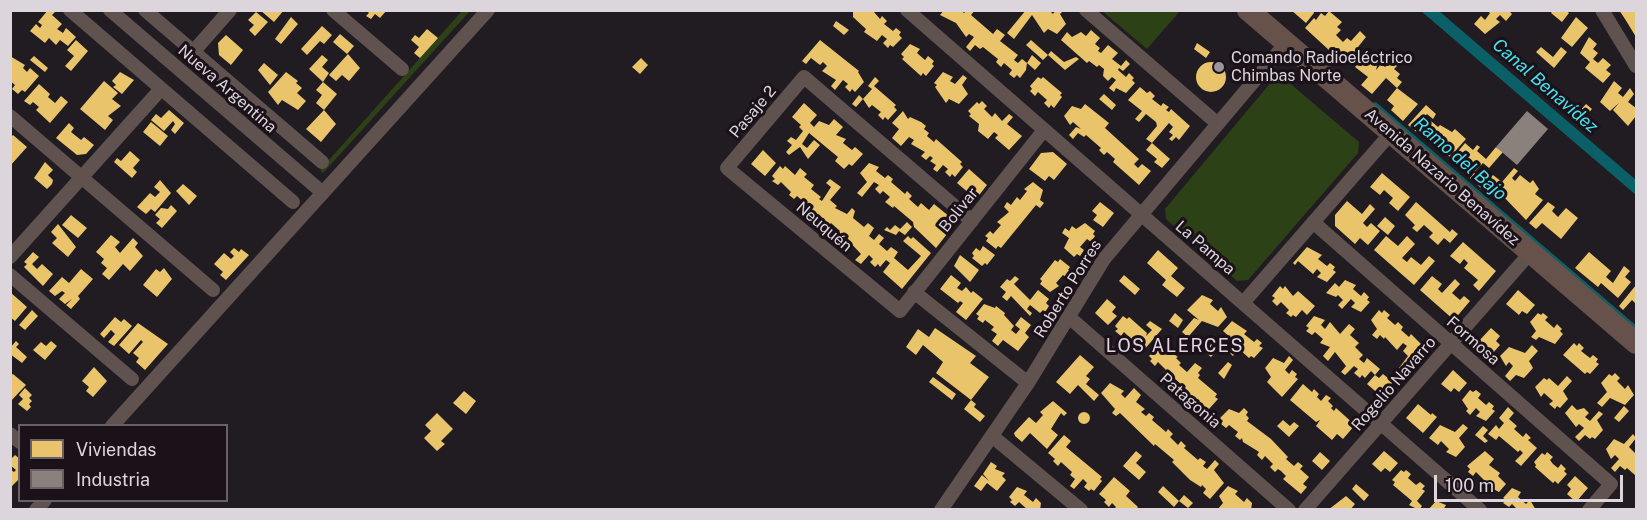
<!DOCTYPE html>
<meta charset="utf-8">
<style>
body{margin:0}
#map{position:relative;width:1647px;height:520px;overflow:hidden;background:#211c21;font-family:"Public Sans",sans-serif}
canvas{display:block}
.frame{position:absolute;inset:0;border:12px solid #dcd5db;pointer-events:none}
.legend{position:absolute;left:18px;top:424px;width:210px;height:78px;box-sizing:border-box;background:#1a1119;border:2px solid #685f67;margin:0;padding:8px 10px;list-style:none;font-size:18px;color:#dcd5db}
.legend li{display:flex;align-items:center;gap:12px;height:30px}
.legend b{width:30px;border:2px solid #685f67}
.scale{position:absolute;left:1434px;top:475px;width:189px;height:27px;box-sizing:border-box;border:3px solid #dcd5db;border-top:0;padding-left:8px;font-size:18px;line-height:21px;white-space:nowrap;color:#dcd5db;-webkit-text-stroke:4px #1a1119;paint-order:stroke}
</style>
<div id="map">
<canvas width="1647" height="520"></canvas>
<div class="frame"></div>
<ul class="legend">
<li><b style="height:16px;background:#e9c46a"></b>Viviendas</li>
<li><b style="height:16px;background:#8a817c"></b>Industria</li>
</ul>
<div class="scale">100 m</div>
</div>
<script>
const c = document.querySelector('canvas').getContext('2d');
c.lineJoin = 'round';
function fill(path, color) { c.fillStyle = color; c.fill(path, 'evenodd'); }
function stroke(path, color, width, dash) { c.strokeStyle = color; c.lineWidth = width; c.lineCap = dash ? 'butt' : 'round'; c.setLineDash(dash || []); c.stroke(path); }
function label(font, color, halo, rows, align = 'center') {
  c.font = font + ' "Public Sans",sans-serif'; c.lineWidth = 6; c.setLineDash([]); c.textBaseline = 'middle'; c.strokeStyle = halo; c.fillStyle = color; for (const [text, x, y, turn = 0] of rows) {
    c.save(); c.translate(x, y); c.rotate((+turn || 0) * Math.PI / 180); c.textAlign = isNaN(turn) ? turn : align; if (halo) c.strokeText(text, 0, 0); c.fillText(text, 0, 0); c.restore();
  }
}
const green = new Path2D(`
 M462 11H470L323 173 320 170Z
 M1102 11H1180L1147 49Z
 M1286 80 1359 142 1358 153 1248 280 1237 281 1166 219 1165 209 1272 81Z`);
const water = new Path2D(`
 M1421 11H1439L1636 180V195Z`);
const homes = new Path2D(`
 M48 10 55 12 52 15 62 24 57 29 63 33 66 28 76 37 68 46 60 40 56 45 49 38 45 43 30 31 36 24 40 28 42 25 38 22Z
 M260 10H284L274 22Z
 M366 10H387L380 18 375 14 371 19 366 16 369 13Z
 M853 10 874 12 880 19 882 16 887 21 884 24 893 31 896 28 901 32 899 35 902 38 893 47 890 45 888 48 883 43 887 39 882 35 877 41 864 32 866 29 853 17Z
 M944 10H960L964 13 967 10H975L971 15 993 34 997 29 1005 35 1000 41 1018 55 1014 60 1018 63 1022 59 1027 63 1032 55 1041 63 1035 70 1027 63 1026 70 1020 78 1017 75 1014 78 1009 74 1012 70 1004 63 1001 67 996 62 998 59 983 47 980 49 975 45 970 51 966 47 974 37 969 34 966 37 956 23 940 15Z
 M1026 10H1049L1053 14 1056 10H1064L1060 14 1066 24 1057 34 1048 29 1044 33 1032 15 1014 39 1007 33Z
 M1291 10H1313L1314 13 1306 23Z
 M1487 10H1508L1512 14 1506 21 1500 15 1496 19 1500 22 1485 34 1474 24 1481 16 1485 20 1490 13Z
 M1553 10H1566L1569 13 1562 22 1551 13Z
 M1619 10H1636V37L1625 19Z
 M1329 11 1342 22 1337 27 1341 30 1336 35 1343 42 1347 38 1351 41 1360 31 1366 37 1358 47 1377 66 1376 70 1381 64 1385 67 1391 61 1397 66 1394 69 1400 74 1397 78 1402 82 1397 88 1386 78 1372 94 1361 85 1368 77 1355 67 1358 64 1349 56 1343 63 1305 28 1314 18 1316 20 1321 13 1325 16Z
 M256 12 268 22 255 36 249 30 254 25 248 20Z
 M291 17 298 24 281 44 275 39Z
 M1576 17 1588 28 1572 47 1561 38Z
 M836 21 849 30 844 35 833 26Z
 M322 26 332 35 324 44 320 41 307 55 301 49Z
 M427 29 438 38 420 58 414 53 419 47 411 40 415 35 419 38Z
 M1091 30 1100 38 1095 44 1100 48 1098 51 1101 53 1108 45 1118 53 1112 59 1121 66 1126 60 1130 64 1123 71 1119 68 1118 70 1126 77 1129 73 1134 78 1132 80 1135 83 1126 93 1116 88 1114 92 1109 88 1116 80 1112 77 1108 81 1103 76 1104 69 1099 65 1097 67 1089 61 1087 63 1061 40 1067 32 1072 37 1081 32 1086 36Z
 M340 34 354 46 347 54 333 42Z
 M226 35 243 50 231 65 219 55 218 43Z
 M1589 37 1597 44 1593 49 1598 53 1593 59 1598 63 1603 58 1611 65 1606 70 1611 74 1603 83 1585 68 1590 62 1580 53Z
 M76 40 88 51 71 71 65 66 74 56 67 50Z
 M820 40 859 71 858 72 864 82 855 92 852 89 850 92 845 87 848 84 843 80 835 90 831 86 836 80 822 71 827 66 823 62 820 65 811 58 806 64 802 61Z
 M1031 40 1048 55 1043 60 1026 45Z
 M1197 43 1210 52 1206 58 1194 49Z
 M910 44 920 49 917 53 925 60 928 56 934 61 932 64 934 66 926 76 923 73 921 76 902 59 904 57 901 54Z
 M1541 47 1553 57 1561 47 1567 52 1554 68 1536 52Z
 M1051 51 1064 62 1076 57 1079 59 1065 70 1048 55Z
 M348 54 360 68 349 81 342 75 336 81 329 75Z
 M322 55 328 60 322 67 329 73 323 82 309 69Z
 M10 56 25 65 23 68 27 72 30 68 39 76 25 92 22 90 18 94 12 89 15 85 10 81Z
 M34 56 48 68 45 72 30 60Z
 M641 58 648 65 640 74 632 67Z
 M1196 77a15 15 0 1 1 30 0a15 15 0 1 1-30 0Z
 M264 63 278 75 270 85 258 70Z
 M120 72 134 80 122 94 113 87 116 85 112 81Z
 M286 72 298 81 296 83 302 88 297 93 306 101 298 110 282 100 278 105 268 92Z
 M943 72 953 77 950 81 955 84 963 75 967 78 962 85 968 94 959 104 949 99 946 103 935 87 937 85 934 83Z
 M875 77 879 81 874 86 896 105 894 107 897 110 888 120 885 117 883 120 878 115 881 112 872 105 869 108 863 99 856 107 852 104 859 95 863 99 872 89 868 86Z
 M1038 77 1041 79 1043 77 1062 93 1060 95 1062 97 1054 108 1051 105 1049 108 1044 103 1047 100 1038 92 1035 96 1030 91 1032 89 1030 86Z
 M104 81 118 93 112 99 121 106 108 116 113 120 105 130 80 109Z
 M1614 81 1622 88 1618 93 1623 97 1630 88 1634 94 1628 102 1636 108V116L1628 126 1613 110 1619 103 1610 111 1600 102Z
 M323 82 337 94 324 110 316 103 322 95 316 90Z
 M39 84 50 94 48 97 55 103 61 96 68 102 50 123 36 110 39 107 33 102 30 105 24 101Z
 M1140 87 1147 93 1150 91 1155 96 1152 99 1161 106 1163 103 1169 107 1166 110 1169 112 1171 109 1190 126 1179 140 1176 137 1172 141 1169 139 1173 135 1169 132 1173 127 1169 123 1152 143 1146 139 1157 126 1156 122 1146 114 1139 122 1135 119 1142 111 1128 100Z
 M1397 88 1418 104 1403 121 1391 110 1394 106 1387 100Z
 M1104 94 1116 105 1112 110 1099 99Z
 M982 101 987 106 984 109 992 117 995 113 1002 121 1009 114 1013 117 1007 124 1022 136 1009 150 995 138 998 135 994 132 988 139 978 131 979 124 969 116 971 114 968 111 977 102 979 104Z
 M804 103 817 115 810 123 814 127 819 121 829 125 834 119 843 127 836 135 846 139 843 143 852 150 855 147 863 154 852 166 849 164 844 169 835 161 838 157 809 133 802 144 807 148 814 140 820 145 808 159 800 147 789 155 786 152 792 145 787 141 791 137 796 140 803 131 799 127 801 125 792 117Z
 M1085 104 1109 123 1105 128 1139 159 1134 164 1138 168 1142 164 1151 171 1139 185 1113 162 1115 159 1107 152 1104 155 1099 150 1101 148 1086 135 1084 137 1078 133 1073 139 1069 135 1076 127 1081 129 1073 122 1070 125 1064 116 1072 106 1081 109Z
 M1586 104 1592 109 1584 118 1578 113Z
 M1426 105 1436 114 1433 119 1427 114 1425 116 1438 127 1440 125 1452 132 1455 129 1466 139 1450 157 1422 130 1419 134 1408 125Z
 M169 110 184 123 175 134 171 130 175 124 173 121 164 131 151 120 156 114 161 118Z
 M324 110 336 124 321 142 306 129Z
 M903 111 908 119 910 117 921 122 926 126 924 129 929 133 927 136 934 142 936 139 962 162 960 164 963 167 955 177 952 174 950 177 945 172 948 169 943 165 937 172 933 169 936 165 930 161 933 158 930 156 926 160 921 156 925 152 911 144 914 140 909 137 901 146 892 138 899 129 892 123Z
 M151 122 168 136 160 146 143 132Z
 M69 123 74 128 71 132 81 140 84 137 94 145 86 154 77 155 56 138Z
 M13 135 27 147 10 166V138Z
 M1152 143 1170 159 1162 168 1154 162 1157 159 1146 150Z
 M1465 143 1473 150 1477 145 1480 147 1477 151 1486 159 1496 147 1503 152 1489 168 1483 163 1475 171 1456 154Z
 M763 150 776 163 765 176 751 164Z
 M130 151 140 160 133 168 137 172 132 178 114 162 117 158 121 161Z
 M1053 152 1067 164 1054 180 1049 176 1045 181 1029 169 1041 153Z
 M45 162 53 170 48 175 53 180 52 184 47 189 34 178Z
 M869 163 879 167 876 171 885 178 888 175 893 179 891 182 905 194 907 191 912 196 909 199 918 207 921 203 929 210 934 204 950 217 951 229 936 248 914 227 913 222 894 206 893 208 885 202 890 197 883 191 880 194 875 189 879 185 874 182 862 197 857 193 867 182 860 173Z
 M780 166 783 169 785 166 795 175 800 168 807 174 804 177 814 185 811 189 821 197 819 199 822 201 831 187 826 183 830 179 841 187 830 200 837 206 835 208 847 214 852 208 855 211 853 218 864 227 868 223 874 228 869 236 874 240 879 234 884 238 879 244 887 251 891 247 898 252 894 258 908 270 921 256 903 241 908 236 911 239 913 237 931 253 902 289 883 272 890 263 886 260 880 267 878 264 875 267 870 262 873 259 869 255 861 264 855 260 861 254 844 236 842 239 836 235 840 231 831 223 828 227 822 223 825 220 810 209 808 211 803 207 806 204 797 196 794 199 789 195 791 192 781 182 778 185 772 181 775 179 772 176Z
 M1514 168 1518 171 1512 178 1515 181 1520 175 1530 183 1533 180 1539 189 1535 194 1543 200 1526 220 1500 193 1498 195 1494 192 1490 196 1470 178 1474 173 1485 183 1493 175 1502 182Z
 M969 169 987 185 976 199 957 183Z
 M1382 173 1410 197 1398 211 1389 203 1393 198 1384 190 1380 195 1370 187Z
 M160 180 171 193 155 212 151 209 146 214 137 207 150 193 155 197 160 192 154 187Z
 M1033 182 1043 190 1040 200 1044 203 1040 208 1036 205 1001 248 998 246 996 249 986 241 988 238 985 236 990 231 993 234 1001 225 997 222 1009 212 1004 207 1007 202 1011 205 1017 197 1020 200 1027 191 1024 189Z
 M183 184 197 196 189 205 176 191Z
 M1347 201 1362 214 1370 204 1375 209 1363 223 1367 227 1371 223 1380 231 1368 245 1360 238 1355 244 1335 226V215Z
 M1100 202 1114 213 1103 227 1093 220 1097 215 1092 211Z
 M1416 202 1450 232 1452 229 1458 234 1450 243 1444 238 1438 245 1429 237 1433 233 1424 225 1417 232 1412 228 1415 225 1405 215Z
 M1548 202 1555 207 1552 211 1558 217 1566 208 1578 218 1561 239 1542 223 1536 229 1529 223Z
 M171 205 177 211 162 228 156 223 160 219 155 215 161 208 168 209Z
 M71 215 87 228 78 238 62 225Z
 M1385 217 1395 226 1388 235 1377 226Z
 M907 222 912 227 905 235 899 231 896 235 884 230 887 227 890 230 895 225 900 229Z
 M1085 223 1095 231 1093 234 1095 236 1091 242 1087 239 1080 247 1084 250 1080 256 1077 254 1074 257 1064 248 1069 238 1062 233 1065 228 1069 231 1072 226 1076 229Z
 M58 224 76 247 68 257 52 243 57 238 51 232Z
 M111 235 120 242 115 247 120 253 133 238 138 243 135 247 143 256 130 271 123 264 109 280 102 274 107 268 101 263 104 259 96 252Z
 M1386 236 1398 246 1407 236 1415 244 1402 258 1407 262 1411 257 1421 265 1429 256 1435 261 1414 285 1374 250Z
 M1463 242 1496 271 1479 291 1473 285 1478 280 1464 268 1468 263 1464 259 1460 264 1450 256Z
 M983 246 995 255 987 265 985 263 982 266 972 258 974 256 972 253 976 248 980 251Z
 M1307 247 1322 255 1318 259 1327 266 1330 263 1335 267 1333 270 1336 272 1327 282 1317 277 1321 273 1317 269 1313 274 1298 261 1295 265 1293 263Z
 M234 248 239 252 241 249 249 255 226 280 220 275 223 272 214 264 224 253 231 259 234 256 230 252Z
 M1158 250 1178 268 1171 276 1185 288 1177 297 1162 285 1166 280 1147 263Z
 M33 252 39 257 32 264 37 269 42 264 53 274 43 286 24 267 27 264 24 262Z
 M1589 252 1611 271 1606 277 1613 283 1624 266 1630 271 1625 277 1631 282 1618 298 1601 283 1598 287 1575 268Z
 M960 255 979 270 970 282 954 266Z
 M1060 259 1070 267 1068 270 1071 272 1066 277 1063 275 1056 283 1059 286 1050 292 1040 284 1042 281 1040 279 1055 260 1058 262Z
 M164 268 172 279 157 297 143 285 156 269 160 272Z
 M81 269 93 279 78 296 80 299 71 309 66 305 72 299 65 304 59 299 65 293 62 291 55 296 49 291 62 277 69 283Z
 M951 275 961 283 957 288 962 291 966 287 971 293 973 291 983 299 966 320 956 312 963 303 960 301 958 303 940 289Z
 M1124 275 1140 289 1135 295 1119 281Z
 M1015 276 1019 279 1014 284 1030 300 1038 290 1049 299 1046 303 1049 306 1045 312 1043 310 1040 313 1030 305 1027 309 1032 313 1030 316 1011 296 1007 301 1002 297 1006 292 1000 287 1007 279 1010 281Z
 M1432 276 1442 284 1438 289 1442 293 1455 279 1460 284 1452 293 1460 300 1464 296 1470 301 1454 320 1420 290Z
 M1345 280 1356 285 1353 289 1361 296 1364 292 1369 297 1367 300 1370 302 1361 312 1351 307 1355 303 1351 299 1342 309 1338 305 1343 300 1338 295 1336 297 1326 293 1335 283 1339 287Z
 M1636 285V304L1632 300 1623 310 1619 306Z
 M1280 286 1283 289 1285 286 1293 296 1298 291 1315 306 1307 315 1302 310 1296 317 1293 315 1291 317 1286 313 1289 310 1281 302 1277 306 1272 301 1275 298 1272 296Z
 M1518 290 1535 305 1527 314 1522 311 1519 315 1506 304Z
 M10 292 27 307 15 321 10 317Z
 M1202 295 1213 300 1210 304 1218 311 1221 307 1227 317 1218 327 1202 321 1188 337 1182 332 1194 318 1199 320 1187 310Z
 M1107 299 1116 307 1112 312 1117 316 1108 325 1095 313Z
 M984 304 995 308 996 306 1005 313 1004 315 1014 326 1011 330 1016 334 1020 329 1015 325 1021 317 1031 325 1025 333 1029 337 1018 351 1003 340 998 346 992 341 997 334 991 330 994 327 985 320 983 323 977 319 979 316 976 314Z
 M32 310 38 316 25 330 19 325Z
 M1379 310 1382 313 1384 310 1390 315 1387 318 1395 325 1398 322 1403 327 1401 330 1409 337 1411 334 1427 350 1406 374 1399 368 1408 356 1403 351 1407 346 1403 343 1397 350 1385 337 1384 339 1380 335 1377 339 1372 335 1377 329 1371 320Z
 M1175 313 1183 320 1178 328 1169 321Z
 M1538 313 1541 315 1543 313 1548 317 1545 320 1554 328 1557 324 1562 329 1560 331 1563 334 1555 344 1539 337 1536 340 1531 337 1536 331 1530 322Z
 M1123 316 1127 319 1129 317 1147 333 1146 336 1152 330 1146 325 1150 321 1162 329 1143 351 1129 343 1132 340 1124 332 1121 336 1115 331 1118 329 1115 326Z
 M1314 316 1325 320 1321 325 1325 329 1330 322 1340 334 1349 324 1355 329 1350 335 1359 343 1355 347 1363 355 1359 359 1364 363 1367 358 1380 369 1375 375 1371 371 1365 378 1362 375 1360 378 1354 373 1358 369 1354 366 1345 375 1341 372 1346 366 1335 352 1328 361 1323 356 1330 347 1320 343 1323 339 1315 332 1312 335 1306 331 1309 328 1306 326Z
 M115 317 121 322 124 319 132 326 114 346 108 342 115 334 111 330 104 338 100 334Z
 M1232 321 1247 331 1244 334 1254 342 1257 339 1262 343 1259 346 1263 348 1254 358 1251 356 1249 358 1239 349 1233 356 1226 350 1232 343 1229 341 1231 338 1223 331Z
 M138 323 168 344 145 370 136 362 139 358 133 353 143 342 141 340 129 354 119 345Z
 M935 328 976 356 970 363 989 377 971 400 936 373 943 362 923 345 916 355 906 347 918 329 929 337Z
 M1491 328 1500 336 1496 341 1500 345 1492 354 1478 342Z
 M16 341 19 344 16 347 27 357 22 363 10 354V348Z
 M51 341 57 346 45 360 33 350 41 342 46 346Z
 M1212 343 1218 349 1211 357 1205 352Z
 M1574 343 1577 346 1579 343 1584 348 1581 351 1590 358 1593 355 1598 359 1596 362 1599 364 1590 374 1587 372 1585 374 1563 355Z
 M1160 344 1178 357 1176 358 1181 363 1179 365 1187 372 1195 363 1202 368 1198 373 1200 375 1198 378 1217 394 1215 397 1218 399 1209 409 1206 407 1204 409 1199 404 1194 411 1184 402 1190 396 1185 392 1187 390 1171 375 1168 378 1163 373 1166 370 1158 362 1155 366 1150 361 1152 359 1149 356Z
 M1532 345 1538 351 1529 361 1533 368 1524 378 1516 375 1510 381 1505 376 1513 366 1509 362 1506 366 1500 356 1509 347 1525 353Z
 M1080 355 1094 367 1086 376 1090 379 1086 384 1099 395 1094 401 1078 385 1070 394 1056 382Z
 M1289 356 1293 360 1285 370 1289 374 1292 370 1297 374 1295 377 1298 379 1282 397 1267 382 1271 377 1265 368 1273 358 1284 363Z
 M1228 362 1232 365 1224 379 1218 373Z
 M94 367 107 381 93 397 86 391 89 387 82 381Z
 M1453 370 1467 383 1459 392 1454 388 1451 392 1441 384Z
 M1615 373 1620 378 1617 381 1625 389 1628 385 1634 395 1625 405 1610 398 1602 407 1597 403 1607 392 1601 383 1609 374 1612 376Z
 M13 374 26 385 10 402V376Z
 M1383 374 1393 382 1381 396 1367 384 1375 375 1379 378Z
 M1567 376 1572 381 1563 391 1568 399 1560 408 1557 406 1555 409 1549 404 1553 401 1544 393 1541 397 1535 387 1544 378 1547 380 1549 378 1558 386Z
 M933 377 956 394 952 400 929 382Z
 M1110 383 1124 391 1121 394 1125 398 1134 388 1141 395 1136 402 1145 409 1141 412 1146 416 1149 413 1154 417 1152 420 1166 432 1168 429 1173 434 1170 437 1178 445 1181 441 1186 446 1184 448 1198 460 1200 458 1206 462 1203 466 1207 469 1215 460 1219 464 1214 470 1224 483 1210 499 1203 493 1206 489 1202 485 1201 487 1190 480 1172 462 1174 460 1155 444 1154 446 1120 413 1116 416 1112 413 1115 409 1101 393Z
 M1303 384 1312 392 1314 389 1319 394 1317 397 1321 401 1326 395 1331 398 1328 401 1333 406 1331 408 1334 411 1336 408 1355 425 1343 439 1337 434 1332 440 1316 426 1320 420 1316 422 1290 400Z
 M25 388 32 395 29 398 32 401 29 404 31 407 27 411 18 404 23 399 19 395Z
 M1470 390 1473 392 1476 390 1481 394 1478 398 1486 405 1489 402 1494 406 1492 409 1495 411 1486 421 1476 416 1480 412 1476 408 1470 415 1466 411 1468 409 1462 400Z
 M464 391 476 401 466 414 453 403Z
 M971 400 976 404 974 407 985 416 980 422 964 409Z
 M1053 401 1067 413 1064 416 1061 413 1051 429 1058 435 1047 449 1030 433 1022 442 1015 436 1014 433 1029 417 1036 423 1043 415 1040 412Z
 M1418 404 1431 415 1432 413 1437 417 1423 433 1406 418Z
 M1572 405 1577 410 1584 408 1589 413 1585 417 1590 421 1599 411 1603 414 1597 420 1603 430 1595 439 1592 437 1590 439 1585 435 1579 441 1575 437 1584 428 1579 424 1576 427 1565 413Z
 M1624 406 1629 411 1619 422 1614 418Z
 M1508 407 1514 413 1509 419 1517 426 1514 429 1523 437 1526 433 1531 438 1528 440 1537 448 1521 466 1515 461 1523 453 1520 450 1518 452 1499 436 1496 440 1488 434 1496 425 1499 429 1504 423 1499 418Z
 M1244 408 1248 412 1246 415 1249 418 1247 421 1271 439 1288 457 1286 459 1294 466 1298 462 1303 466 1300 469 1309 477 1303 484 1307 487 1301 494 1283 479 1286 476 1281 471 1278 469 1275 472 1270 467 1273 464 1265 456 1262 460 1257 455 1259 452 1256 450 1243 442 1242 438 1240 440 1235 436 1238 432 1234 429 1229 425 1226 428 1221 424 1223 421 1220 418 1229 409 1239 413Z
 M1078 418a6 6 0 1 1 12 0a6 6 0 1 1-12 0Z
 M437 413 453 429 441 441 445 444 437 451 424 438 431 431 425 425Z
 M1283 420 1290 426 1294 422 1299 426 1289 437 1277 426Z
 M1463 424 1468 428 1459 438 1465 447 1456 457 1446 452 1449 449 1441 441 1438 445 1429 438 1440 425 1455 432Z
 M1483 426 1488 430 1483 436 1488 441 1485 443 1475 435Z
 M1633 434 1636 438 1629 447 1636 454V476L1627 468 1625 470 1620 466 1615 472 1611 468 1619 459 1615 455 1611 459 1606 449 1614 439 1624 444Z
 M1064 435 1071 441 1066 447 1102 477 1100 479 1102 481 1094 491 1091 489 1089 491 1084 487 1087 483 1083 479 1074 489 1070 486 1075 479 1070 475 1072 472 1061 462 1058 466 1053 461 1055 459 1048 453Z
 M1136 451 1142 456 1136 463 1146 472 1139 480 1123 466Z
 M1384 451 1398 463 1390 472 1385 468 1381 472 1372 464Z
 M1485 451 1494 459 1489 465 1500 473 1498 476 1506 484 1499 492 1482 483 1484 480 1476 472 1473 476 1468 472 1470 469 1467 466Z
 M1320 452 1330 461 1322 470 1312 461Z
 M1547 452 1553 457 1550 460 1553 464 1558 468 1561 464 1566 469 1564 471 1567 474 1558 484 1555 481 1553 483 1535 467 1536 465 1534 462 1542 453 1545 455Z
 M15 455 20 459V478L10 488V469L14 472 16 470 10 465V460Z
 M991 462 997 466 995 469 1005 473 1002 476 1006 480 997 491 987 483 981 491 974 486 982 475 989 481 983 474Z
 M1401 470 1404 472 1406 470 1411 474 1408 478 1416 485 1420 482 1425 486 1422 489 1425 491 1417 501 1422 506 1419 510 1409 505 1412 501 1393 485 1395 482 1392 480Z
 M1575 476 1588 488 1576 502 1567 494 1571 489 1567 485Z
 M1114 477 1130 491 1126 496 1138 507 1136 510H1113L1116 507 1112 503 1109 507 1104 502 1106 500 1099 494Z
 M1356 484 1369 495 1364 501 1352 489Z
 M1163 486 1179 501 1174 507 1158 492Z
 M1228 486 1238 491 1235 494 1244 502 1247 498 1252 503 1251 510H1217L1223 503 1219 496Z
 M1017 487 1027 491 1024 495 1033 502 1036 498 1041 503 1040 510H1028L1019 502 1015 506 1010 502 1012 500 1009 497Z
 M1512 488 1521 492 1518 497 1526 504 1530 500 1536 510H1518L1512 504 1509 507 1503 503 1506 500 1503 498Z
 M1184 495 1193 503 1188 508 1179 501Z
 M1346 496 1355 504 1350 510H1328Z
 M1436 501 1446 505 1443 510H1428Z`);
const industry = new Path2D(`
 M1527 111 1548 129 1517 165 1496 147Z`);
const stream = new Path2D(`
 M1375 104 1636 328`);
const street = new Path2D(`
 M70 10 293 202
 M110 10 323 193
 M145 10 322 162
 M333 10 402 69
 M907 10 1480 510
 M1086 10 1218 124
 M1602 10 1636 66
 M193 52 230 10
 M10 116 213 290
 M972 221 804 77 727 168 900 311 1044 130
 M1313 222 1611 484 1589 510
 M10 257 161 89
 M10 275 132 379
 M914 292 1028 383
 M1243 303 1391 133
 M1069 317 1289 510
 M112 426 488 10
 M10 434 20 442
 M992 436 1081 510
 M36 510 45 500
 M941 510 1028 383 1104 259 1286 43
 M1305 510 1531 252`);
const primary = new Path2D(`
 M1248 10 1636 343`);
const markers = [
 [1219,67,6,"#9b949a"]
];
const poiNames = [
 ["Comando Radioeléctrico",1231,58],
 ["Chimbas Norte",1231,76]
];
const streetNames = [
 ["Nueva Argentina",227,89,41],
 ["Pasaje 2",753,112,-50],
 ["Avenida Nazario Benavídez",1442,177,41],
 ["Bolivar",959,210,-51],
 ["Neuquén",824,227,40],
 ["La Pampa",1205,248,41],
 ["Roberto Porres",1068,289,-58],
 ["Formosa",1473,341,41],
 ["Rogelio Navarro",1394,384,-49],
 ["Patagonia",1190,401,41]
];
const waterNames = [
 ["Canal Benavídez",1545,86,41],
 ["Ramo del Bajo",1460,159,41]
];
const neighbourhoodNames = [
 ["LOS ALERCES",1175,346]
];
fill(green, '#2d4117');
fill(water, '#0b6067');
fill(homes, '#e9c46a');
fill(industry, '#8a817c');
stroke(stream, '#0b6067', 4);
stroke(street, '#5f524f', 14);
stroke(primary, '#66524a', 22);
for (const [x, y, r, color] of markers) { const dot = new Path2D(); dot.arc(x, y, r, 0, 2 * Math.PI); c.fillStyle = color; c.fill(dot); stroke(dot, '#1a1119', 2); }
label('16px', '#dcd5db', '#1a1119', poiNames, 'left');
label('16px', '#dcd5db', '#1a1119', streetNames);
label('italic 18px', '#43e1ec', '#1a1119', waterNames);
c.letterSpacing = '1.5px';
label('18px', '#e4d7e3', '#1a1119', neighbourhoodNames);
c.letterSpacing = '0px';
</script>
